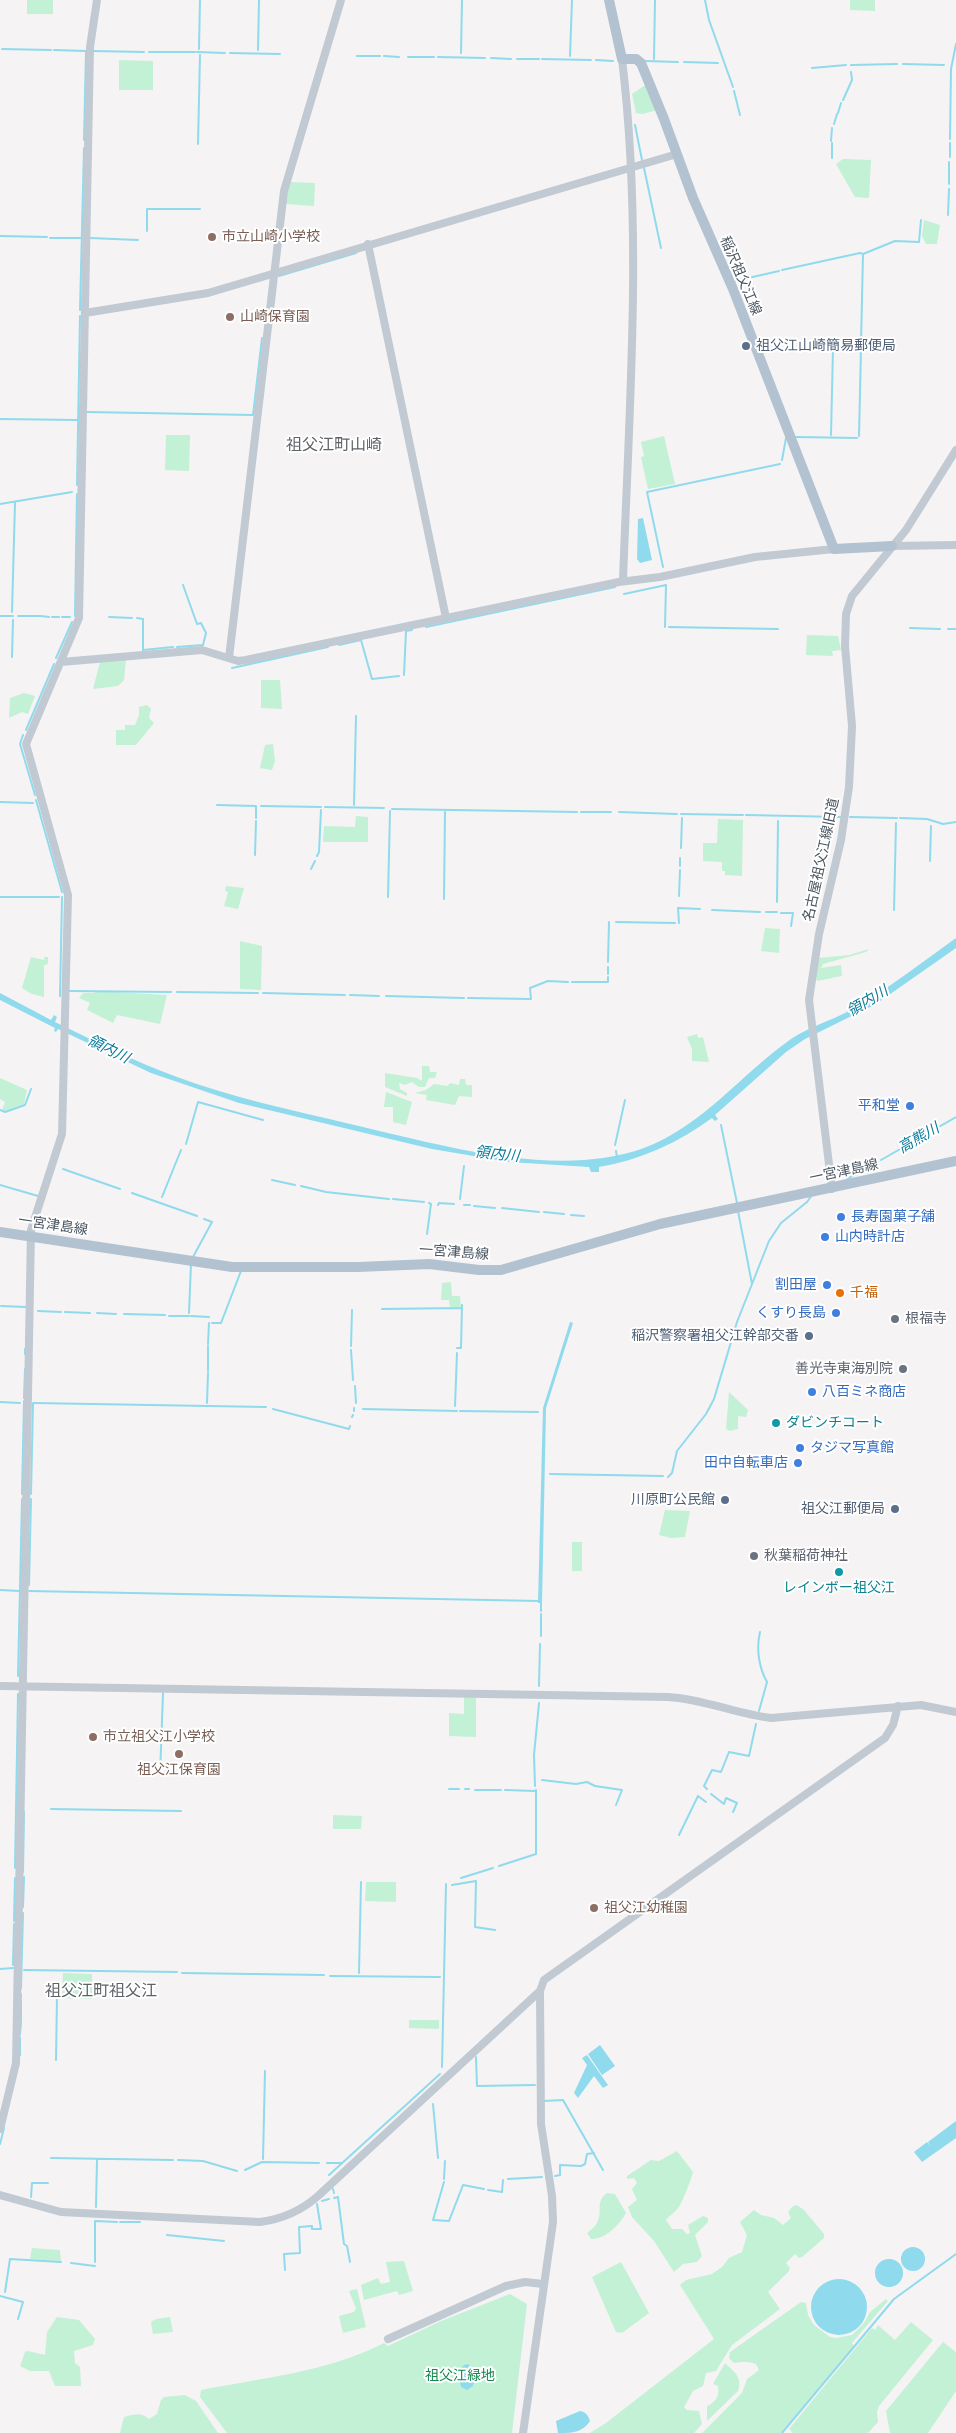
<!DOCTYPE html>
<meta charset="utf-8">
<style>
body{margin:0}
canvas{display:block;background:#f5f3f3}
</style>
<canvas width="956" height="2433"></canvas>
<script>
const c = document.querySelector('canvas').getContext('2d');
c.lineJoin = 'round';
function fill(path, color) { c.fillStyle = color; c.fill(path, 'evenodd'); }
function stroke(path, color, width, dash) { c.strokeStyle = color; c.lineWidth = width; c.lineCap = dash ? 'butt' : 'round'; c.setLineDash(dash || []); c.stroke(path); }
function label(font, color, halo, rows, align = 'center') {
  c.font = font + ' "Sofia Sans Condensed","Noto Sans JP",sans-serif'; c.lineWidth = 4; c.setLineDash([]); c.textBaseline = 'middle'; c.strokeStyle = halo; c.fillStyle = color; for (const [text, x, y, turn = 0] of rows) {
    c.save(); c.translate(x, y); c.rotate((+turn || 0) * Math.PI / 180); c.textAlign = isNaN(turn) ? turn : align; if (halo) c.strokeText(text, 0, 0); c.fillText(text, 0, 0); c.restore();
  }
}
const green = new Path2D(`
 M27 0H53V14H27Z
 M850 0H875V11L850 10Z
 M119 60 153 61V90H119Z
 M647 84 658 110 642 114 636 113 632 94Z
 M843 159 871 160 869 198 855 197 836 164Z
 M290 182 315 183 314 206 285 204Z
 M924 220 940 225 937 244H926L922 236Z
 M166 435H190L189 471 165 470Z
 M664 436 675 484 648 489 641 457 644 456 641 442Z
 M807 635 838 636 841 650 832 651 833 656 806 655Z
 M126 659 124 680 118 686 93 689 100 662Z
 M261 680H280L282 709 261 708Z
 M24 693 35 696 28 714 22 712 9 718 10 698Z
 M147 705 151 709 149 718 154 723 136 745H116V730H125V725H135L139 715V707Z
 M273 744 275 761 272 770 260 768 265 745Z
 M356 816 368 817V842H323L324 826 355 827Z
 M718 819 743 820 742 876 725 875V871H722V862L703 861V843H717Z
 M226 886 244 888 238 909 224 906 228 892 225 891Z
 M765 928 780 929 779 953 761 951Z
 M240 941 262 946 261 990 240 989Z
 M869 949 866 952 823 964 821 968 841 965 842 976 817 981 815 975 818 958 849 955Z
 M31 957 44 960V957H48V964L44 965V997L32 994 22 988Z
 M95 991 167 995 160 1024 117 1015 113 1023 87 1010 90 1003 79 998 83 993H95Z
 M697 1034 698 1038 703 1037 709 1062 692 1061V1049L687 1037Z
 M422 1066H429L430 1072H437L435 1078H429L425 1087H419L412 1082 405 1085 399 1083 400 1089 407 1093V1096L385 1087V1073L417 1078 422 1081Z
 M0 1078 27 1090 24 1104 6 1111 2 1110 5 1102 0 1099Z
 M460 1079H465L466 1085H472V1097L459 1096 455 1105 426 1100 427 1095 415 1093 426 1090 434 1084 447 1086 450 1083 459 1085Z
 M386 1092 412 1102 406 1125 393 1122V1107H384Z
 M451 1282 452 1296H460L461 1308H450L449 1300H441L442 1283Z
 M729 1392 748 1410 746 1417 738 1416V1429L730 1431 726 1429Z
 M665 1510 690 1511 685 1537 671 1538 659 1535Z
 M572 1542H582V1571H572Z
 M464 1697H476V1737L449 1736V1713L464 1714Z
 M333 1815 362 1816 361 1829H333Z
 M366 1882H396V1902L365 1901Z
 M63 1973 92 1974V1999L62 1998Z
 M409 2020H439V2029L409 2028Z
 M677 2151 693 2172C692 2177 683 2201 680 2205 677 2211 670 2215 666 2220L672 2229H682L687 2234 690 2233 688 2225 703 2216 708 2218V2222L695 2235 702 2256 697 2262 683 2264 674 2272 654 2241 632 2217 628 2207 637 2200 632 2189 637 2183 634 2178 627 2179V2176L651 2160 659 2161Z
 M607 2193 615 2194 626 2213C620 2224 605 2240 591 2239L587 2233C610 2217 591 2205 607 2193Z
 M797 2205 804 2210 824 2234V2238L802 2257 799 2258 795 2254 786 2263 790 2268 789 2271 768 2292 780 2309 732 2345 716 2371 706 2373 703 2386 693 2391 684 2407 687 2410 699 2411 702 2424 694 2433H590L606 2423 714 2339 680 2285 686 2280 712 2274 722 2267 729 2258 742 2252 747 2235 740 2222 754 2210 761 2215 774 2218 783 2225 791 2218 788 2212 793 2206Z
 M32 2248 60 2250 61 2261 30 2259Z
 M404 2261 413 2291 399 2295 397 2291 364 2300 361 2285 378 2278 381 2284 390 2282 386 2262Z
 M621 2262 649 2313 622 2333 616 2332 592 2277Z
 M357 2289 366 2327 343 2333 339 2316 354 2312 356 2308 349 2291Z
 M510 2294 527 2304 512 2433H227L200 2397 201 2390C262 2378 328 2372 384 2343L388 2346 441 2321Z
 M886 2299 888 2301 852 2343 854 2346 781 2433H702L742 2393 747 2379 759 2370 756 2364C747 2361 742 2362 734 2363L729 2358 730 2352 801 2302 806 2303 808 2315 814 2325 830 2337 836 2338 852 2335 864 2323 870 2312Z
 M57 2317 79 2320 95 2339 93 2345 74 2351 75 2363 80 2367 81 2386H55L49 2371H30L20 2366 25 2352 28 2351 45 2355 47 2332Z
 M170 2317 173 2332 153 2334 151 2322 156 2319Z
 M911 2322 933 2340 879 2406 877 2412 878 2422 868 2433H793L789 2429 872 2328 875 2330 878 2325 895 2340Z
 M943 2342 956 2352V2391L928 2433H890L886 2411Z
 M725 2363C734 2372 743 2377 738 2391L707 2421V2406C716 2402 720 2396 718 2386L713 2384Z
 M185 2395 196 2401 218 2433H120L124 2417C135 2414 141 2412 149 2419L157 2414 161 2400 164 2397Z`);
const water = new Path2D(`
 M643 518 652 560 640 563 637 559 638 519Z
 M956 938V948L876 1004 805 1039 786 1052 715 1115 718 1119 715 1121 712 1118C678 1143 640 1160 599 1167V1172H591L589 1167 509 1162 432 1149 239 1103 151 1073 58 1029 56 1032 54 1031 55 1028 0 1000V993L51 1020 54 1015 57 1017 55 1022C95 1041 135 1062 177 1077 234 1098 292 1110 350 1124 438 1144 556 1180 644 1148 704 1125 740 1075 791 1039 809 1027 830 1021 849 1011 887 990 921 963 956 938Z
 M570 1322 573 1323 546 1408 542 1603H538L543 1408Z
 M600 2045 615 2066 602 2075 588 2054Z
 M587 2055 608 2085 603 2088 594 2076 578 2098 574 2093 587 2065 582 2058Z
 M956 2121V2138L922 2162 914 2152 927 2142 930 2146 928 2142Z
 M901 2259a12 12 0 1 1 24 0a12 12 0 1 1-24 0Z
 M875 2273a14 14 0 1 1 28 0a14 14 0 1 1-28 0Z
 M811 2307a28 28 0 1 1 56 0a28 28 0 1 1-56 0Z
 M468 2364 476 2372 473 2386 467 2390 461 2387 458 2371 464 2365Z
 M580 2411C586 2412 588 2415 590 2421 582 2433 572 2433 558 2433L556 2421Z`);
const stream = new Path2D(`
 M705 0 709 20 733 87
 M2 49 51 50
 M199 49 200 0
 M54 50 86 51 84 140
 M258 50 259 0
 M93 51 144 52
 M149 52H195
 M197 52 225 53
 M230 53 280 54
 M461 53 462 0
 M357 56H380
 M384 56 399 57
 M570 56 572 0
 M408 57H434
 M438 57 485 58
 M491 58 511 59
 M517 59H539
 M542 59 591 60
 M654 59 655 0
 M596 60 613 61
 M646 61 678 62
 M684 62 718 63
 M903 64 944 65
 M851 65 897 64
 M812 68 846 65
 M734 91 740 115
 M843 100 852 80 851 72
 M838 113 841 103
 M834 124 837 114
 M635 125 642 160
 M950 139 951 69 956 44
 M831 141 832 128
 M832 143V158
 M198 144 200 55
 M950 157V143
 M644 168 661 248
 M949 184V162
 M948 215 949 189
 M147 231V209H200
 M0 236 47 237
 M50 238H82
 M90 238 138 240
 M782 270 860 253 863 254
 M279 276 356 253
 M735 281 779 271
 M80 310 84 148
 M861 344 863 254 895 241 919 242 921 220
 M87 412 253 415 262 338
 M0 419 78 420
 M831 435 833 348
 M859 436 861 349
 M796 437 857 438
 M782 460 786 438
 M77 485 80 316
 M0 504 72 492
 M663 567 647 492 780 464
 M624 594 666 585
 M12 612 15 503
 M0 616H13
 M18 616H40
 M41 616 49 617
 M75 616 77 494
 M52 617H59
 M62 617H70
 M109 617 132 618
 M137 618 143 619V650L173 647
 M426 627 615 587
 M665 627 666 585
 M669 627 778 629
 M910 628 940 629
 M948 629H956
 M339 645 361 640 372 679 399 676
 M177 647 203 645 206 633 201 623 197 624 183 585
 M12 657 13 620
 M56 658 72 622
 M232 668 328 647
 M404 675 406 631 412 630
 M26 730 54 664
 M23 735 20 744 35 795
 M36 800 62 892
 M0 802 33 803
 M217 805 256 806V818
 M354 805 356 716
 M261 806 321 807
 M325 807 384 808
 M392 809 577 812
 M581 812H611
 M619 812 677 814
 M681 814 743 815
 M746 815 841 817
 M850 817 897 818
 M900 818 927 819 943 824 956 822
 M681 848 682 818
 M255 855 256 821
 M317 856 319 852 321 810
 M930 861 931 826
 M680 866V858
 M311 869 315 861
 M679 896 680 870
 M0 897H59
 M388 897 390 811
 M444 899 445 812
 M777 902 778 821
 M712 910 760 912
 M894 910 896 823
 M766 912H777
 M781 913H793L791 926
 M616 922 675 923
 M679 923 678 908 700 909
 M608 962 609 922
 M608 974V967
 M572 982H608V977
 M69 991 171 992
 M177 992 258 993
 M263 993 345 995
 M350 995 379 996
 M60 996 62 897
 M386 996 464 998
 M468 998 531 999 530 988 548 981 568 982
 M0 1110 5 1112 25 1105 31 1089
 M721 1125 737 1203
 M186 1144 198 1102 263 1120
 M615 1145 625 1100
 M616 1151 617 1158
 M881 1160 956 1117
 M63 1169 120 1189
 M847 1179 878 1162
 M272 1180 295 1185
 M0 1185 38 1196
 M301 1186 326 1192 389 1199
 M132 1193 197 1216
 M162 1197 181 1150
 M393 1199 424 1202
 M460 1199 464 1166
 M438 1205 439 1203 454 1204
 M464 1205H470
 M474 1206 495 1208
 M502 1208 539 1212
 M738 1211 752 1284
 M544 1212 564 1214
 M571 1215 584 1216
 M427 1234 431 1204 429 1203
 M193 1257 212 1222 204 1219
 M1 1306 26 1307
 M382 1309 462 1308
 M38 1311 61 1312
 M65 1312 90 1313
 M97 1313 116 1314
 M189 1313 191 1264
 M124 1314 165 1315
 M169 1316H189
 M191 1316 209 1317
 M212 1323H221L241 1271
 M208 1344 209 1323
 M351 1346 352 1310
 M457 1348H461L462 1305
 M351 1350 353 1380
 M25 1354V1349
 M208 1371V1346
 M355 1386 356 1403
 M24 1398 25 1369
 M0 1402 20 1403
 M34 1403 266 1407
 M207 1403 208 1373
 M455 1406 457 1353
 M273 1409 349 1429 350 1426
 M363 1409 457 1411
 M354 1411V1408
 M460 1411 538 1412
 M352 1417 353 1415
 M550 1474 663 1476
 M668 1477 672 1473 677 1451 706 1414 714 1399 737 1322 769 1241 781 1223 807 1202 812 1195
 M22 1494 24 1401
 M31 1494 33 1403
 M29 1585 31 1499
 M0 1590 20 1591
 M29 1591 539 1601
 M541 1603V1611
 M541 1636V1614
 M18 1676 22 1499
 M539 1686 540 1644
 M759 1711 767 1682C759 1668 756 1649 760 1632
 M160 1775 163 1693
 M542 1780 576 1784 587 1782 595 1786 622 1790 616 1805
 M535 1786 534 1755 539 1703
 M449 1789H459
 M465 1789H469
 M707 1789 704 1786 712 1770 721 1772 729 1752 749 1756 756 1724
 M475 1790H501
 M505 1790 535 1791
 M711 1794 724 1804 726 1798 737 1803 733 1812
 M51 1809 181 1811
 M679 1835 698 1796 706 1802
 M499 1866 536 1854V1790
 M15 1868 18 1694
 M23 1872 24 1812
 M461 1878 493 1868
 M452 1885 476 1881 475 1927 495 1930
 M23 1907 24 1877
 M14 1921 15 1878
 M13 1965 14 1924
 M0 1969 13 1968
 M24 1970 177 1972
 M182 1973 324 1975
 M359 1973 361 1882
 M330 1976 440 1977
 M21 1988 23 1913
 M21 1998V1994
 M21 2007V2000
 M21 2020V2009
 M20 2034 21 2022
 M20 2055V2038
 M476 2057 477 2086 535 2085
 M56 2060 57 1996
 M442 2067 446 1884
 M543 2101 563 2100 603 2170
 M433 2104 438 2158
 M0 2144 4 2128
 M51 2158 173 2160
 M263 2159 265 2071
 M178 2160 203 2161 237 2171
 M327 2163H342
 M245 2170 262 2162 319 2163
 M329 2175 440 2074
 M555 2176 560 2175V2165L581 2166 585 2164 587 2154 594 2153
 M444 2179 445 2161
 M508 2179 542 2177
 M444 2182 433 2220 449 2221 463 2185 484 2189
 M333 2189 334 2193
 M488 2190 502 2192 503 2180
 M31 2197 32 2183H48
 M334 2198 338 2197 344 2244 347 2246 350 2262
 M322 2201 329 2199
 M96 2207 97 2159
 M120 2222H140
 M167 2235 224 2241
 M95 2262V2221L117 2222
 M71 2263 95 2266
 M285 2270 284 2254 300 2253 299 2227 312 2226V2229H321L317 2204
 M5 2292 10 2259 61 2262
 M0 2296 23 2302 18 2319
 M782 2433 894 2299 956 2254`);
const minor = new Path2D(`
 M622 59C643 232 629 407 623 581
 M368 244 446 618
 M85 313 208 293 677 154
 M892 546 956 545
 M229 658 284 191 341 0
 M61 662 202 650 238 661 246 660 619 582 660 577 755 557 834 549
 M832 1189 809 1000 819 934 841 840 849 787 852 726 845 646 846 614 852 596 906 530 956 450
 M0 1686 668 1697C704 1699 736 1714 771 1718L921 1705 956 1712
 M0 2129 16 2063 31 1230 62 1134 68 895 26 744 79 618 90 47 97 0
 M0 2195 61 2212 260 2222C283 2219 301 2211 318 2196L540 1991
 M388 2339 506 2286 525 2282 543 2284
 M523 2433 553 2222 552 2196 541 2124 540 1991 544 1980 885 1738 893 1725 898 1706`);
const major = new Path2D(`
 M609 0 622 59H636L641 63 664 119 693 198 733 289 834 549 892 546
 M0 1232 232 1267H358L429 1264 479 1270H501L660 1224 956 1161`);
const markers = [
 [212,237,5,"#8d6e63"],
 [230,317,5,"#8d6e63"],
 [746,346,5,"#5c6f8a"],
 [910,1106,5,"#3f7fe0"],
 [841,1217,5,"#3f7fe0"],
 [825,1237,5,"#3f7fe0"],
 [827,1285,5,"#3f7fe0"],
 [840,1293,5,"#e8710a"],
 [836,1313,5,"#3f7fe0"],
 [895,1319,5,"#6b7280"],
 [809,1336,5,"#5c6f8a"],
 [903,1369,5,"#6b7280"],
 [812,1392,5,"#3f7fe0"],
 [776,1423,5,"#0f9aa8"],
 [800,1448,5,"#3f7fe0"],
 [798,1463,5,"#3f7fe0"],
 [725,1500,5,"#5c6f8a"],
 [895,1509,5,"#5c6f8a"],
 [754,1556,5,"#6b7280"],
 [839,1572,5,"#0f9aa8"],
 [93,1737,5,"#8d6e63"],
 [179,1754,5,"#8d6e63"],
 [594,1908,5,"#8d6e63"]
];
const educationNames = [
 ["市立山崎小学校",222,237],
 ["山崎保育園",240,317],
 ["市立祖父江小学校",103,1737],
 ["祖父江保育園",179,1770,"center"],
 ["祖父江幼稚園",604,1908]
];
const streetNames = [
 ["稲沢祖父江線",740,276,67],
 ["名古屋祖父江線旧道",822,860,-78],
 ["一宮津島線",844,1172,-12],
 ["一宮津島線",53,1226,8],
 ["一宮津島線",454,1253,4]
];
const serviceNames = [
 ["祖父江山崎簡易郵便局",756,346,"left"],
 ["稲沢警察署祖父江幹部交番",799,1336],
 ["川原町公民館",715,1500],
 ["祖父江郵便局",885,1509]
];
const shopNames = [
 ["平和堂",900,1106],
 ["長寿園菓子舗",851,1217,"left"],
 ["山内時計店",835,1237,"left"],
 ["割田屋",817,1285],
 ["くすり長島",826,1313],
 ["八百ミネ商店",822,1392,"left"],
 ["タジマ写真館",810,1448,"left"],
 ["田中自転車店",788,1463]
];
const foodNames = [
 ["千福",850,1293]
];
const worshipNames = [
 ["根福寺",905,1319],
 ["善光寺東海別院",893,1369,"right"],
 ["秋葉稲荷神社",764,1556]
];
const cultureNames = [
 ["ダビンチコート",786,1423],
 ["レインボー祖父江",839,1588,"center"]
];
const parkNames = [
 ["祖父江緑地",460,2376]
];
const waterNames = [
 ["領内川",868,1002,-31],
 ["領内川",108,1050,26],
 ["高熊川",919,1139,-30],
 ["領内川",497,1155,6]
];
const quarterNames = [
 ["祖父江町山崎",334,446],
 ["祖父江町祖父江",101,1992]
];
fill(green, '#c3f1d5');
fill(water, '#90daee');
stroke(stream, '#90daee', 2);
stroke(minor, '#c1cad2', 8);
stroke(major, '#b3c2d1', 10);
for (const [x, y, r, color] of markers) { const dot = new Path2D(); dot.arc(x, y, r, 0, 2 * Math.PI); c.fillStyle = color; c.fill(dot); stroke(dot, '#fff', 2); }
label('14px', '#785e54', '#fff', educationNames, 'left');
label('14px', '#4a5661', '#fff', streetNames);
label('14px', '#4e5e75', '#fff', serviceNames, 'right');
label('14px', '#366cbe', '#fff', shopNames, 'right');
label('14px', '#c56008', '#fff', foodNames, 'left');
label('14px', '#5b616d', '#fff', worshipNames, 'left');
label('14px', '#0d838f', '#fff', cultureNames, 'left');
label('14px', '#17864f', '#fff', parkNames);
label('italic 15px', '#0c7c9b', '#fff', waterNames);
label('16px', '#5f6368', '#fff', quarterNames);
</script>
